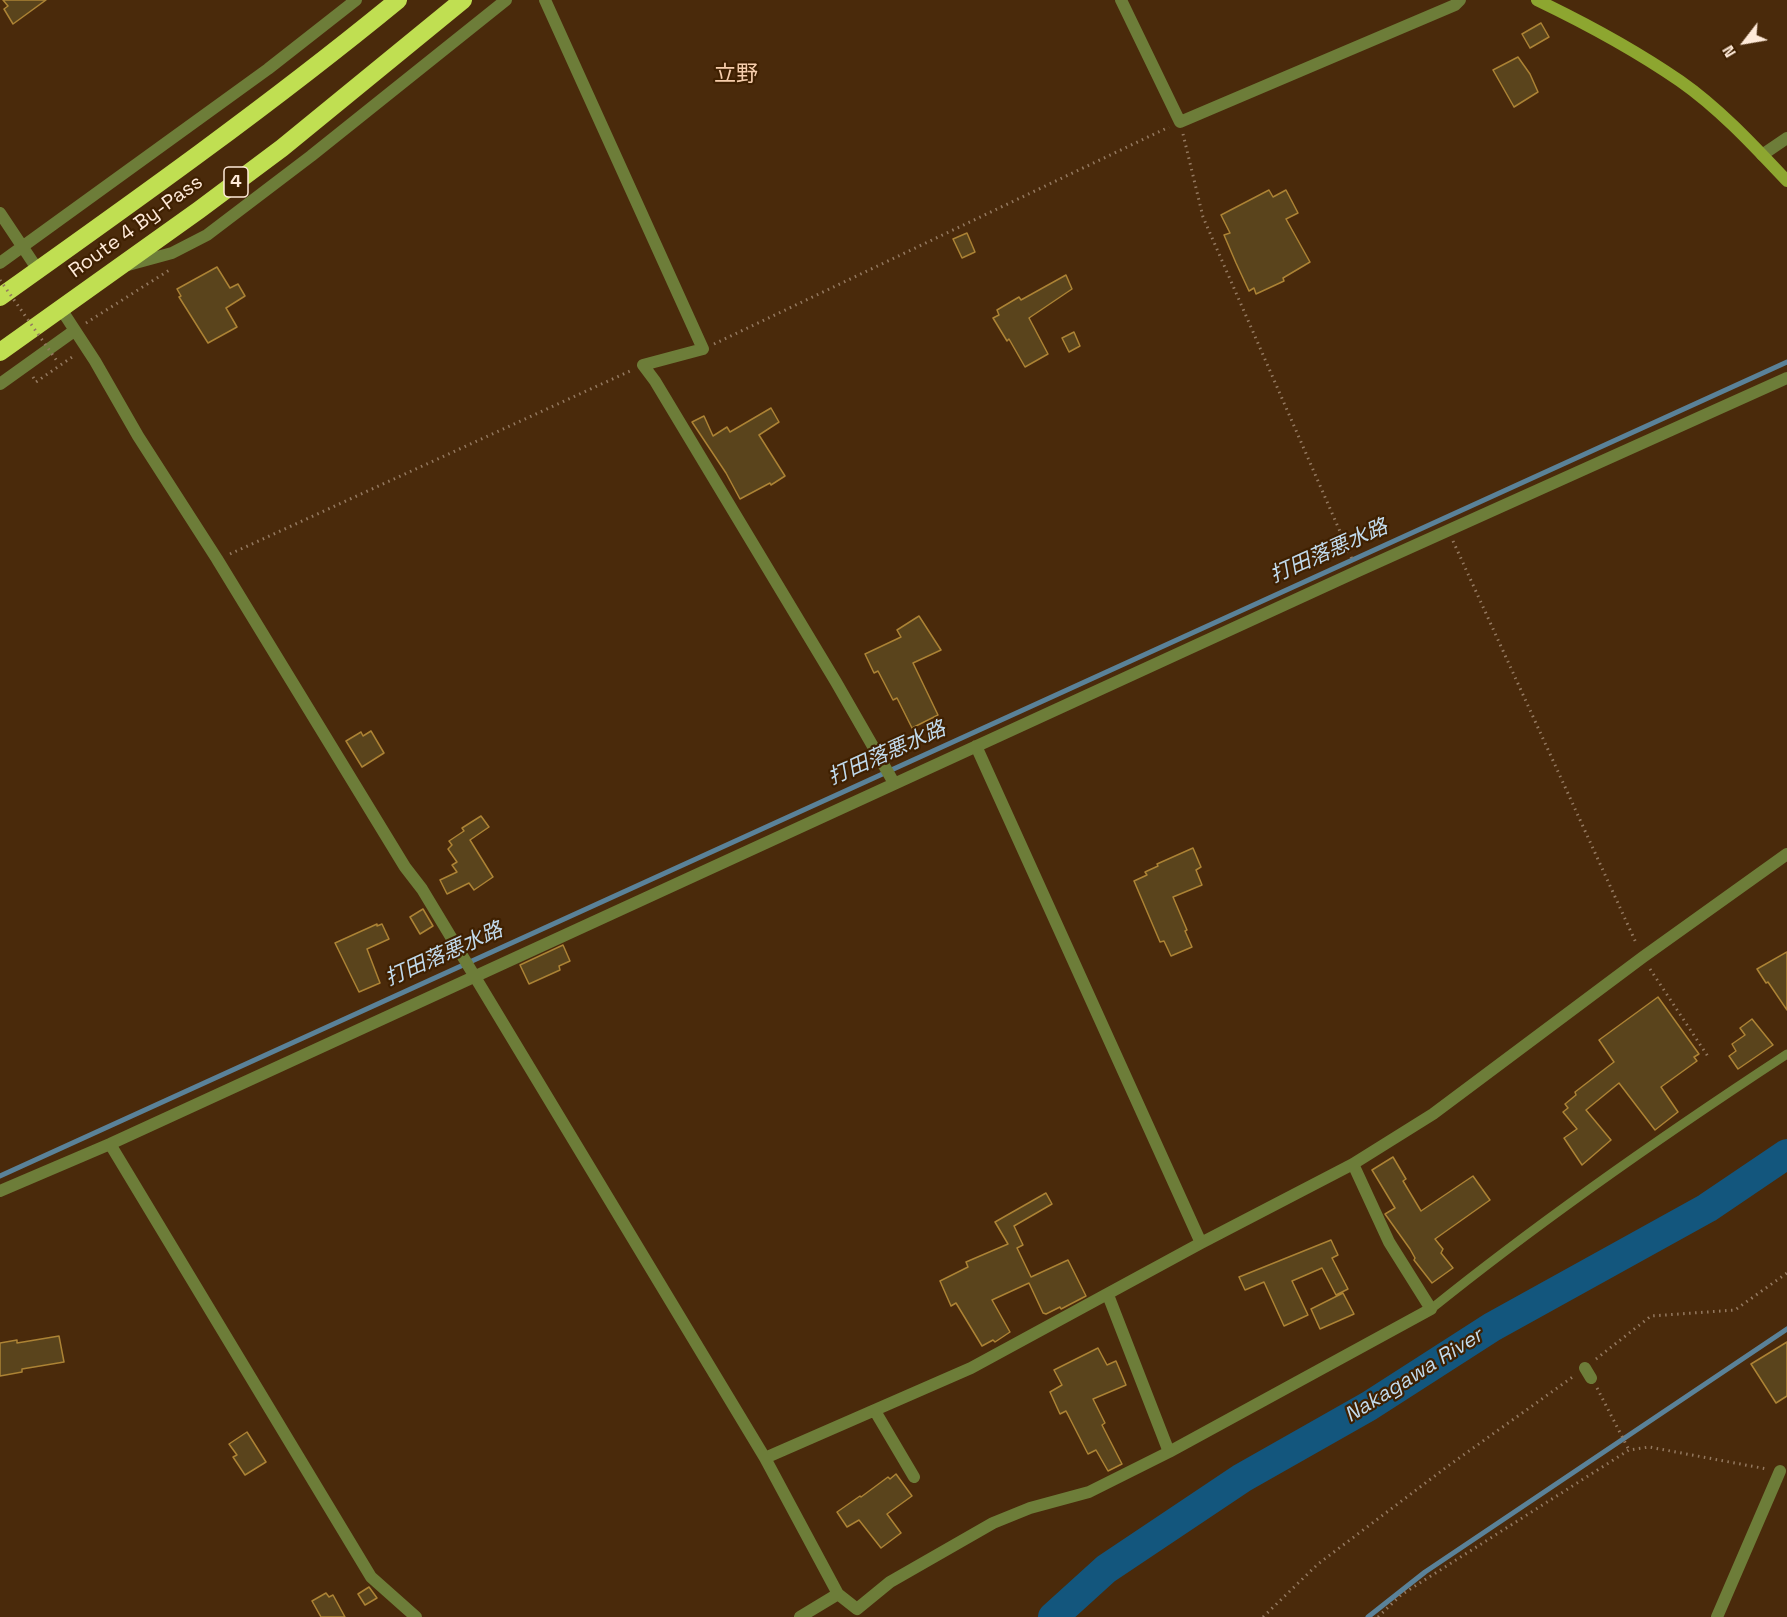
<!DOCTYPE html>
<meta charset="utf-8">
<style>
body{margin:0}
#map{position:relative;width:1787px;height:1617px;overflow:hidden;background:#4a2a0b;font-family:"Space Grotesk",sans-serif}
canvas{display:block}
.north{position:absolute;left:1715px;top:12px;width:60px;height:60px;-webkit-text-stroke:4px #3f2001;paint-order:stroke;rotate:239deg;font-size:16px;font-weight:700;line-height:24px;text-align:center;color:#ffead9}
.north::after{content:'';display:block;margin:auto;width:21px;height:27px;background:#ffead9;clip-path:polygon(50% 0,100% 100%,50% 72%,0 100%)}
</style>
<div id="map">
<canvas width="1787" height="1617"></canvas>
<div class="north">N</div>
</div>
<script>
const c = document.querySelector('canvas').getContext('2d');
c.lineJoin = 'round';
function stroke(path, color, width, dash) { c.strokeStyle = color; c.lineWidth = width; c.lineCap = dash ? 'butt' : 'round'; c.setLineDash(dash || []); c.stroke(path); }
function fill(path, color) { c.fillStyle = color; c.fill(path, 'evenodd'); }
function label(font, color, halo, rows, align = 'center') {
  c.font = font + ' "Space Grotesk","Noto Sans JP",sans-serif'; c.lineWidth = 4.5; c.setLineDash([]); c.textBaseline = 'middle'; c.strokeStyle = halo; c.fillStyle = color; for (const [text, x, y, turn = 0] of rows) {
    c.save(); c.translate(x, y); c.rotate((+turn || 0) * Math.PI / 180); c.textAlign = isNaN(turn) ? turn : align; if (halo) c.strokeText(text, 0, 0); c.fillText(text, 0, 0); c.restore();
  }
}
const stream = new Path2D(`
 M0 1176 1787 362
 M1368 1617 1425 1572 1787 1329`);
const river = new Path2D(`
 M1053 1617 1106 1569 1242 1478 1369 1406 1492 1327 1707 1208 1787 1154`);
const building = new Path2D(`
 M3 0H46L13 24 4 9 8 6Z
 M1541 23 1549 37 1530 48 1522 34Z
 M1518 57 1530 74 1538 92 1514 107 1493 70Z
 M1269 190 1273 197 1286 190 1298 213 1286 219 1310 262 1283 278 1284 281 1256 294 1254 288 1249 291 1236 263 1224 235 1230 233 1221 215Z
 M967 233 975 252 962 258 953 239Z
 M217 267 230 288 238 284 245 296 226 308 237 327 208 343 179 297 181 296 177 289Z
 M1066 275 1072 289 1029 318 1048 354 1025 367 1009 339 1007 341 993 318 999 315 997 310 1019 297 1021 300Z
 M1074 332 1080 346 1069 352 1062 338Z
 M771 408 779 422 759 435 785 476 771 485 770 483 740 499 726 473 692 422 704 416 713 436 727 427 730 432Z
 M919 616 941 650 913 663 938 715 912 728 897 698 893 700 878 671 874 673 865 654 901 637 897 630Z
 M371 731 384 753 362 767 346 741 361 732 363 736Z
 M481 816 489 827 470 840 493 877 474 890 469 883 447 894 440 880 457 872 452 865 457 862 448 849 452 845 449 841 464 831 462 828Z
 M1193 848 1201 867 1196 870 1202 885 1173 897 1187 930 1185 931 1192 947 1171 956 1164 941 1160 942 1134 881 1147 875 1145 872 1158 866 1157 864Z
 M423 909 433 926 420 934 410 917Z
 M377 924V926L382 924 389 939 367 949 380 983 359 992 335 943Z
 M563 945 570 961 559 966 560 970 529 984 520 965Z
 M1787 952V1010L1768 982 1766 983 1757 969Z
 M1658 997 1699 1054 1694 1057 1697 1061 1661 1087 1678 1112 1655 1130 1619 1083 1586 1110 1611 1140 1582 1165 1564 1138 1577 1129 1563 1112 1568 1108 1565 1104 1576 1095 1575 1092 1614 1062 1599 1040Z
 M1752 1019 1773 1045 1738 1069 1729 1056 1736 1051 1732 1044 1745 1035 1740 1028Z
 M1393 1157 1406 1179 1403 1181 1421 1211 1473 1176 1490 1200 1435 1239 1443 1249 1441 1253 1453 1268 1432 1283 1414 1260 1415 1258 1410 1249 1385 1214 1395 1208 1372 1170Z
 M1046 1193 1052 1204 1014 1226 1023 1245 1017 1248 1031 1277 1068 1260 1086 1296 1061 1309 1060 1307 1046 1314 1043 1313 1029 1283 992 1300 1010 1332 995 1342 993 1340 982 1346 956 1303 951 1306 940 1281 968 1267 966 1262 1008 1244 995 1222Z
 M1331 1240 1338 1255 1332 1258 1348 1289 1336 1295 1322 1268 1292 1281 1308 1315 1284 1326 1264 1282 1245 1290 1239 1277Z
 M1343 1293 1354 1314 1320 1329 1311 1309Z
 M59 1336 64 1362 22 1369V1372L0 1376V1343L17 1340V1343Z
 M1787 1342V1396L1776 1403 1751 1364Z
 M1098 1348 1107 1365 1116 1361 1126 1385 1093 1399 1105 1423 1102 1425 1122 1464 1108 1471 1096 1450 1088 1454 1066 1411 1060 1414 1050 1392 1062 1385 1054 1370Z
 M247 1432 266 1462 245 1475 233 1457 237 1455 229 1444Z
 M896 1474 912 1496 887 1514 901 1533 881 1548 859 1520 847 1527 837 1512 860 1496 861 1497 888 1477 890 1479Z
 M369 1587 377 1598 365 1605 358 1594Z
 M326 1593 329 1597 333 1595 345 1617H321L312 1601Z`);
const path = new Path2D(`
 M1183 134 1203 217 1352 559
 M86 323 171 269
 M714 344 1169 127
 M33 377 36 382 75 355
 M1453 541 1637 945
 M230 554 630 371
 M1650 969 1709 1058
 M1596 1359 1651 1316 1735 1310 1787 1273
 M1597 1388 1629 1450
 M1263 1617 1318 1564 1448 1466 1574 1376
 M1378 1617 1401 1595 1629 1450 1649 1447 1767 1469`);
const lane = new Path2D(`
 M1431 1309C1545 1217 1665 1134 1787 1054`);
const street = new Path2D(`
 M545 0 703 349 643 365 655 381 836 682 894 783
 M1121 0 1180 122 1455 5 1460 0
 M1762 155 1787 138
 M0 213 38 270
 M0 263 268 69 356 0
 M128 265 172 253 207 235 311 156 506 0
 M61 309 95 361 138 436 217 559 405 867 422 889 765 1458 838 1594 857 1609 890 1582 993 1523 1030 1508 1089 1492 1169 1452 1431 1309 1389 1242 1353 1164
 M0 384 74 331
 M976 746 1201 1243
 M110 1144 371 1577 416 1617
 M0 1191 110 1144 1358 571 1787 378
 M1108 1295 1169 1452
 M1585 1368 1591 1378
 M875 1411 914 1477
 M765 1458 971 1368 1201 1243 1353 1164 1433 1114 1643 957 1787 854
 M800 1617 838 1594
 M1717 1617 1780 1471`);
const secondary = new Path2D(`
 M1537 0C1587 24 1635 50 1680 81 1720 109 1754 146 1787 181`);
const highway = new Path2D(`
 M0 297C135 201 270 105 398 0
 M0 352 199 210 282 148 463 0`);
const pathBridge = new Path2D(`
 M0 280 57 361`);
const shields = [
 [236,182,24]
];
const shieldNames = [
 ["4",236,182]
];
const streetNames = [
 ["Route 4 By-Pass",136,227,-36]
];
const waterNames = [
 ["打田落悪水路",1329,552,-24],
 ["打田落悪水路",887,754,-24],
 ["打田落悪水路",444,955,-24],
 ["Nakagawa River",1414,1376,-32]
];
const quarterNames = [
 ["立野",736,75]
];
stroke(stream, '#5a8299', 5);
stroke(river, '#13567d', 30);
fill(building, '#5a441c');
stroke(building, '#ac8335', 1.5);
stroke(path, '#947960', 3, [1.5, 4.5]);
stroke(lane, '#6d7d39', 9);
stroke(street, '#6d7d39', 12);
stroke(secondary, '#8da630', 12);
stroke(highway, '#c0df52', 18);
stroke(pathBridge, '#947960', 3, [1.5, 4.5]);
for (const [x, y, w] of shields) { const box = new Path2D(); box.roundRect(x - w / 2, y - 15, w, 30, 4.5); c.fillStyle = '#3f2001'; c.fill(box); stroke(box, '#ffead9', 1.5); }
label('bold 18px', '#ffead9', null, shieldNames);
label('20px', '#ffead9', '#3f2001', streetNames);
label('italic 21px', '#c1daec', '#3f2001', waterNames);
label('22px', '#f6cdac', '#3f2001', quarterNames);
</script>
